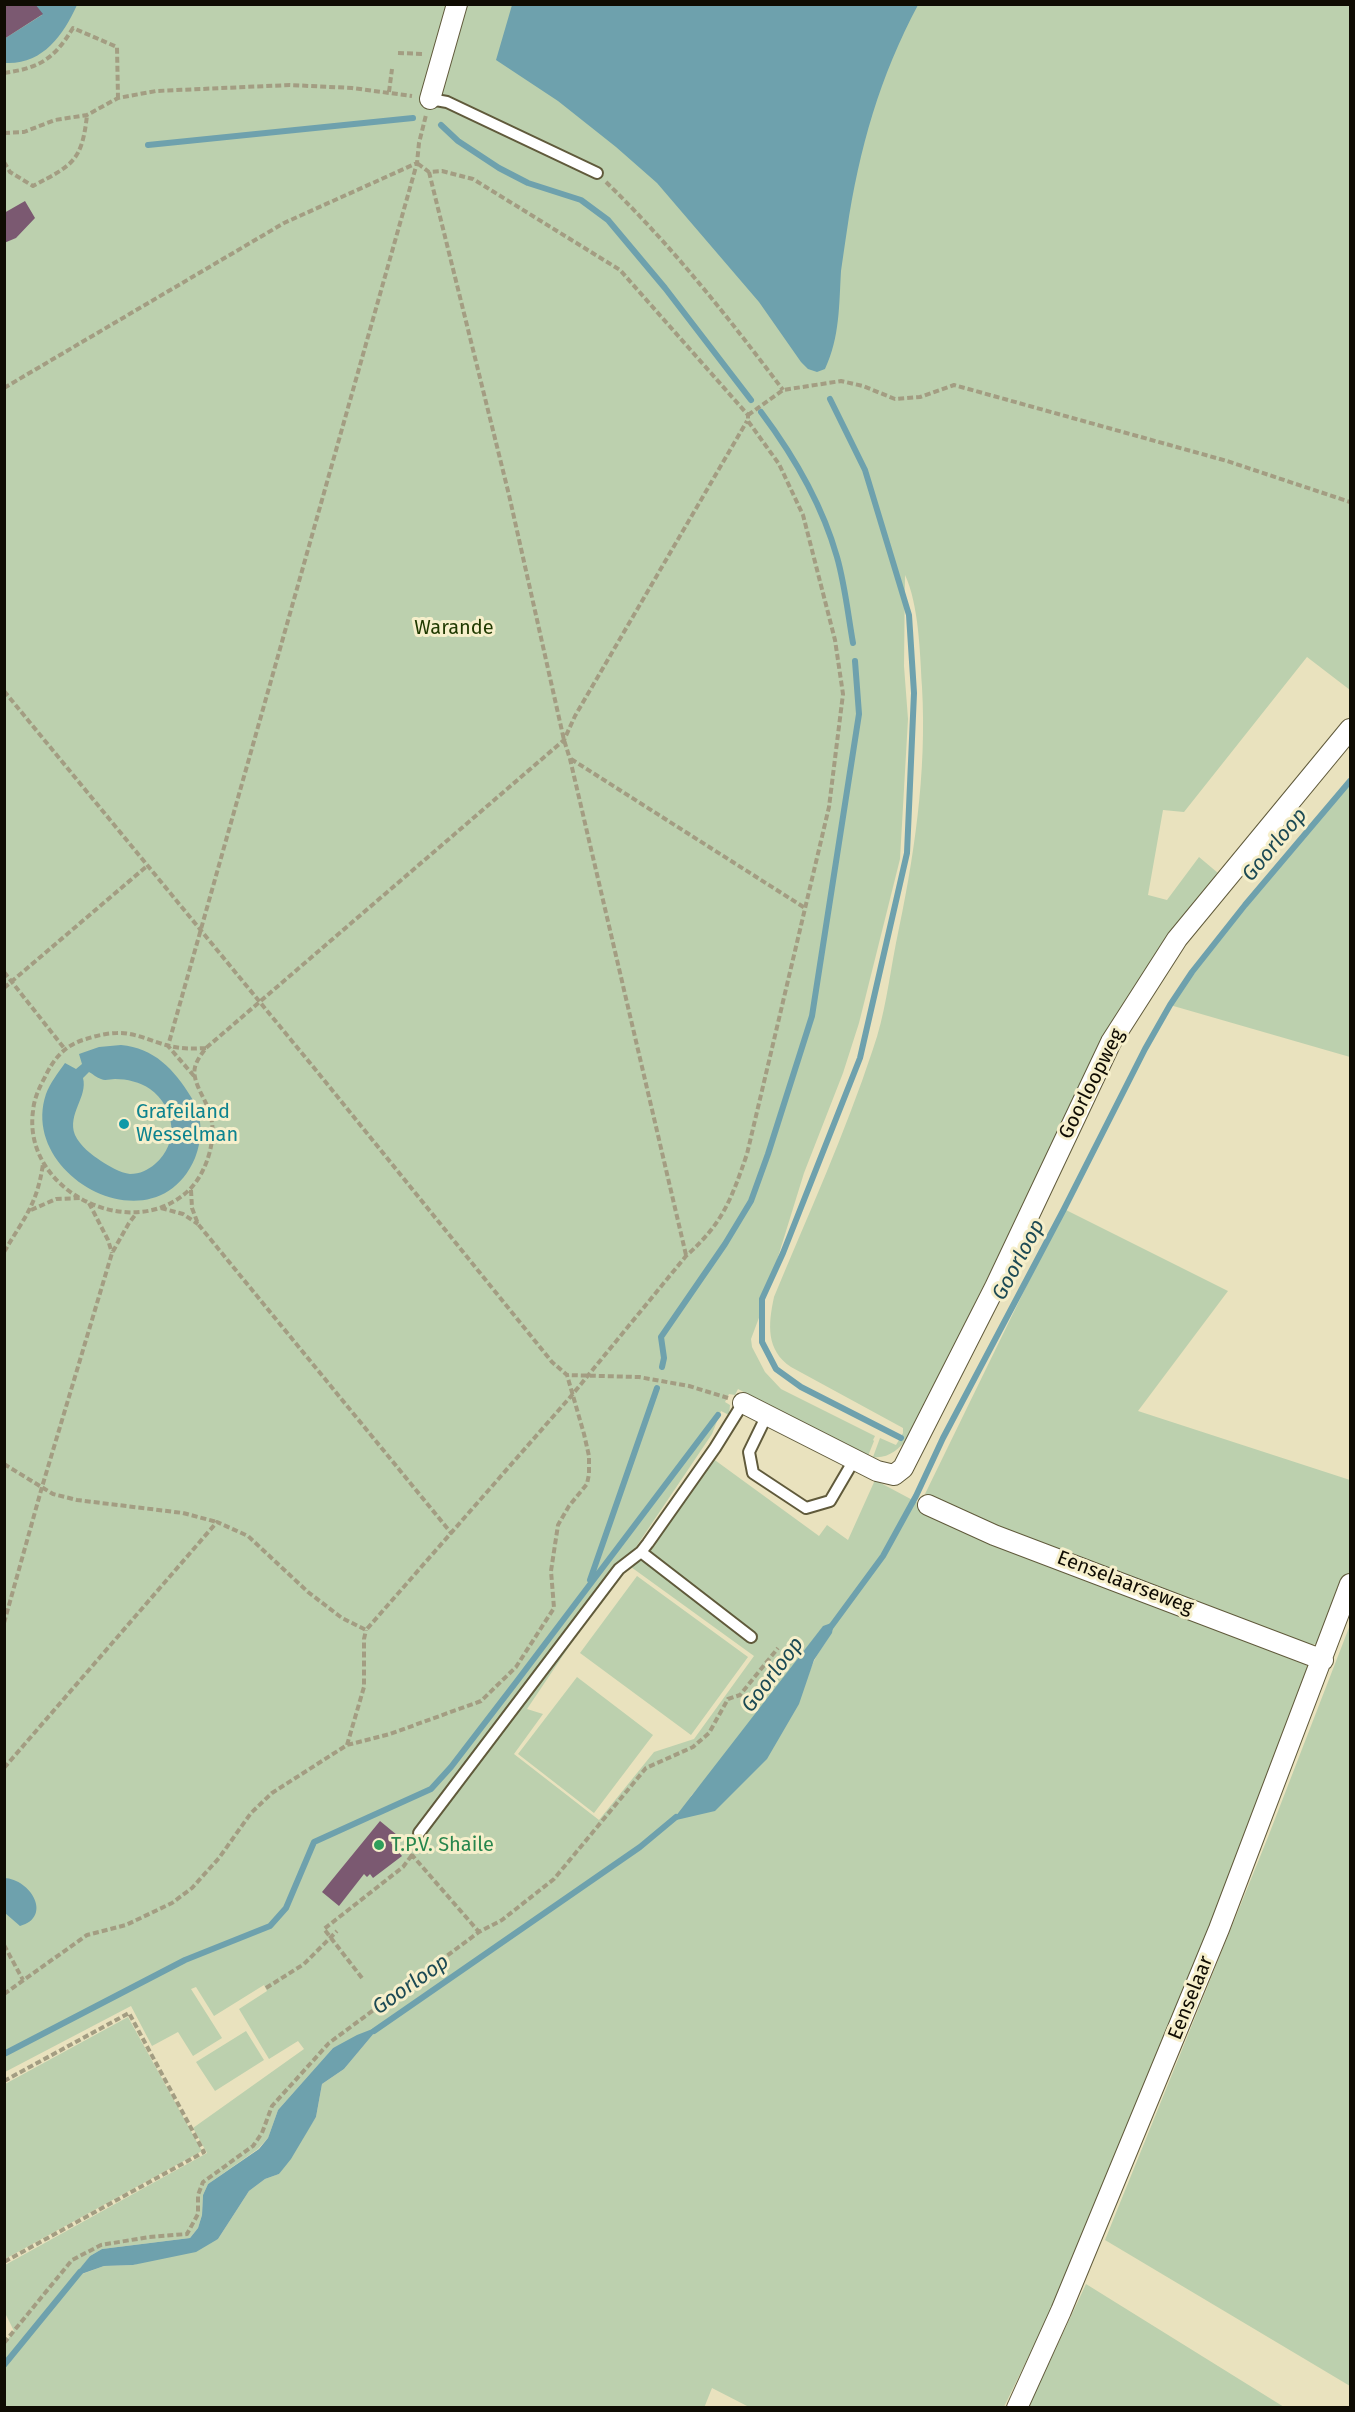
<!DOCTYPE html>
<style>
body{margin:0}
#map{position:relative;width:1355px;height:2412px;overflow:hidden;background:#e9e2be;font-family:"Fira Sans",sans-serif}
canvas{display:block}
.frame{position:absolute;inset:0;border:6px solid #0f0c03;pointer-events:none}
</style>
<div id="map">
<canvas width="1355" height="2412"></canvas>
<div class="frame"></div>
</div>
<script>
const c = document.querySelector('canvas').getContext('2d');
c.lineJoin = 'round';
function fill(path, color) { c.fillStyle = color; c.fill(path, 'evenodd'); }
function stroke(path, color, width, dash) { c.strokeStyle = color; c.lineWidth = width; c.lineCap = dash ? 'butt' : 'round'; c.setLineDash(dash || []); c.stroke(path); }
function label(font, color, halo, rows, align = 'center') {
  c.font = font + ' "Fira Sans",sans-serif'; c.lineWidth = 6; c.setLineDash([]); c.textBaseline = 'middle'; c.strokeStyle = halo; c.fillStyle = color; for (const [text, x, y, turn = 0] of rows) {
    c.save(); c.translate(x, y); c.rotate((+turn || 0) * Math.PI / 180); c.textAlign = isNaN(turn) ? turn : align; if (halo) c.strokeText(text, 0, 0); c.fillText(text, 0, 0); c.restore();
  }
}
const green = new Path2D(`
 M5 5H1350V690L1307 657 1184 812 1163 810 1148 895 1167 900 1199 857 1218 873 1158 950 1113 1025 908 1438C899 1449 888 1459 873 1457L880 1438 896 1445 903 1433V1428L791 1367C766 1350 768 1325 774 1297 808 1215 845 1134 873 1049 885 1015 889 979 896 943 914 859 927 773 922 687 920 653 919 605 905 575L904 666 908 719 900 859 859 1023 843 1073 804 1173 760 1315 751 1339 752 1347 765 1372 781 1389 875 1436 873 1440 874 1441 868 1456 738 1389 735 1395 729 1394 725 1402 730 1405 729 1415 721 1411 712 1434 527 1709 543 1714 514 1754 599 1820 654 1752 694 1739 754 1656 631 1567 712 1458 819 1536 827 1525 848 1540 875 1480 920 1504 1297 1655 1307 1666 1310 1677 1071 2269 1004 2407H749L712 2388 704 2408 5 2407V2343L14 2331 5 2313V2265L207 2153 193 2128 304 2049 298 2041 269 2059 239 2009 267 1991 264 1985 214 2016 196 1987 191 1989 222 2038 193 2056 178 2032 152 2046 131 2006 5 2072ZM834 1623C831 1638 821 1647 814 1661 805 1680 802 1699 789 1717L690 1797 711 1773 823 1627ZM379 2027 344 2069 322 2084 316 2117 279 2174 265 2179 249 2191 218 2239 133 2265 104 2266 74 2277 90 2256 102 2249 190 2238 198 2228 202 2215 203 2195 208 2184 258 2149 268 2138 278 2110 333 2048Z
 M1350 781V1057L1170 1005C1223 925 1289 855 1350 781Z
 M1064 1209 1228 1291 1138 1411 1350 1480V1576L1317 1644 1302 1647 1041 1547 925 1494Z
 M637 1576 748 1657 691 1735 580 1653Z
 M1350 1625V2386L1105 2240 1268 1837Z
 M577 1677 653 1735 594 1813 518 1754Z
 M128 2017 202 2151 5 2259V2084Z
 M246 2031 264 2060 215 2091 196 2062Z
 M1086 2284 1284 2407 1028 2408Z`);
const water = new Path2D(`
 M35 5H77C63 36 42 65 5 63L4 39 42 15Z
 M512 5H918C880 76 859 149 847 230 845 243 843 257 841 271 839 305 840 337 825 369L817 372 808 369 801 362 759 302 657 183 616 147 558 101 496 60Z
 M121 1045C154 1048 174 1069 191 1097 203 1116 203 1138 195 1158 156 1250 18 1177 46 1094 50 1083 58 1073 65 1063L76 1069 82 1064 79 1054 99 1047ZM89 1072C93 1074 97 1078 101 1079 105 1081 110 1079 115 1079 127 1079 140 1082 150 1089 175 1107 180 1143 155 1164 148 1170 140 1174 130 1174 120 1173 109 1166 101 1161 92 1155 80 1146 75 1135 67 1114 88 1097 83 1078Z
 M834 1622 832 1633 814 1660 799 1704 767 1759 715 1811 672 1821 823 1626Z
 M4 1878C31 1879 53 1917 20 1926L5 1913Z
 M380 2026 344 2069 322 2084 316 2117 291 2159 279 2174 265 2179 249 2191 218 2239 196 2252 133 2265 104 2266 73 2277 90 2256 102 2249 190 2238 198 2228 202 2215 203 2195 208 2184 259 2149 268 2138 278 2110 333 2048 357 2035Z`);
const stream = new Path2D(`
 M441 125 458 141 499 168 528 183 581 200 608 220 665 288 751 400
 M148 145 413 118
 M830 399 865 470 909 615 914 693 907 853 860 1058 783 1253 762 1299V1342L776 1369 801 1387 901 1438
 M761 412C794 456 822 504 837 557 845 585 848 615 853 643
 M662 1367 664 1358 661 1337 725 1244 751 1201 768 1154 812 1016 859 714 855 661
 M590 1580 657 1388
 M830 1628 883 1556 916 1496 943 1438 1064 1209 1145 1049 1170 1005 1192 972 1245 905 1350 781
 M374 2031 640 1847 676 1817
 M4 2054 185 1960 270 1926 286 1908 314 1842 431 1789 451 1767 517 1681 718 1415
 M4 2365 80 2272`);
const building = new Path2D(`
 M4 4H35L43 14 4 39Z
 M25 201 35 218 16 238 4 243V213Z
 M380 1821 397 1835 391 1843 402 1856 373 1878 370 1874 367 1877 364 1874 339 1906 322 1892Z`);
const path = new Path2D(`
 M398 53 424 54
 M4 73C40 68 54 59 73 28L117 47 118 98
 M389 92 392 69
 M4 133 24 132 55 120 87 115 118 98 156 91 290 85 352 88 412 96
 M4 162 10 172 33 186C72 165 82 162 87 115
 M429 172 509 495 564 740 570 759 686 1255
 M606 182C672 246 728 317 783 390
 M4 388 284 223 417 163
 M748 415 783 390 841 381 863 386 895 399 920 397 954 385 1227 461 1350 502
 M4 691 324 1080 552 1362 567 1375 639 1377 689 1386 728 1398
 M571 759 805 908
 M4 972 64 1048
 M4 988 147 866
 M206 1048C192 1049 179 1049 166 1045 151 1041 133 1032 117 1033 108 1033 95 1036 86 1039 65 1045 54 1058 45 1077 39 1088 34 1099 33 1111 22 1191 132 1245 189 1190 206 1174 218 1138 210 1114 207 1102 197 1089 195 1077 192 1066 200 1056 206 1048L564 740 575 716 747 421
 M194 1076 168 1046 417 163 419 143 426 115
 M191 1190 192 1208 198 1224 452 1534
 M89 1203 108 1240 112 1253
 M161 1208 183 1214 198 1224
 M31 1210 56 1199 80 1198
 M4 1252C24 1218 37 1205 43 1164
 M4 1464 53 1494 77 1500 183 1513 217 1522
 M4 1623 42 1487 112 1253 129 1223 136 1214
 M347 1745 364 1687V1639L366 1630
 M4 1768 217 1522 248 1536 308 1592 342 1618 366 1630 572 1395 686 1256C723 1223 731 1200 747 1154L829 807 843 694 835 640 803 515 779 464 748 421V415L620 270 473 179 442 171 429 172 417 163
 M415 1845 412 1855 479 1932
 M4 1945 23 1980
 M362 1978 324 1929 403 1867 412 1855
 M266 1988 304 1964 337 1931
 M4 1994 87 1935 126 1925 172 1903 192 1888 219 1858 251 1813 272 1793 347 1745 390 1734 481 1701 516 1667 554 1608 551 1571 558 1525 569 1506 587 1484 589 1474V1456L584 1434 567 1375
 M4 2081 129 2013 204 2152 4 2262
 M4 2343 72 2260 101 2245 149 2237 187 2234 198 2214V2195L203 2182 253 2146 262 2133 272 2106 329 2043 479 1932 502 1920 554 1879 646 1768 693 1747 709 1733 728 1699 740 1695 778 1648`);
const lane = new Path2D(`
 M430 99 447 102 597 173
 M767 1415 749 1452 753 1473 806 1508 830 1501 854 1460
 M641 1552 751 1637
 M419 1833 619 1569 641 1552 648 1543 715 1448 743 1403`);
const street = new Path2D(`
 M430 99 457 4
 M743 1403 877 1471 894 1475 903 1468 995 1287 1111 1042 1177 939 1350 729
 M928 1505 994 1535 1323 1660
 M1017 2408 1061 2311 1219 1929 1350 1584`);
const markers = [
 [124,1124,6,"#0f9aa8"],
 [379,1845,6,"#2e9e5b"]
];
const parkNames = [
 ["Warande",454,628]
];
const streetNames = [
 ["Goorloopweg",1092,1084,-63],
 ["Eenselaarseweg",1125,1583,21],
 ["Eenselaar",1191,1998,-68]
];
const cultureNames = [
 ["Grafeiland",136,1112],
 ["Wesselman",136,1135]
];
const leisureNames = [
 ["T.P.V. Shaile",391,1845]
];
const waterNames = [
 ["Goorloop",1275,845,-50],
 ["Goorloop",1019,1260,-62],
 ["Goorloop",773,1675,-53],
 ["Goorloop",411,1985,-35]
];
fill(green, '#bcd0ae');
fill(water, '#6ea1ad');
stroke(stream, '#6ea1ad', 6);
fill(building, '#7b5971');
stroke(lane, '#605a3b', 14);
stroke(street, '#605a3b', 22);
stroke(path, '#a39d82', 4, [6, 3]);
stroke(lane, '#fff', 10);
stroke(street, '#fff', 20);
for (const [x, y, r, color] of markers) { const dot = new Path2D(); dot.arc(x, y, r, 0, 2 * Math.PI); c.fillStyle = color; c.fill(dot); stroke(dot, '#f6efcb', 2); }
label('20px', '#1f3900', '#f6efcb', parkNames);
label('20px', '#0f0c03', '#f6efcb', streetNames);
label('20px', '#0d838f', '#f6efcb', cultureNames, 'left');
label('20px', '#27864d', '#f6efcb', leisureNames, 'left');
label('italic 21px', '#1c4a54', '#f6efcb', waterNames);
</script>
